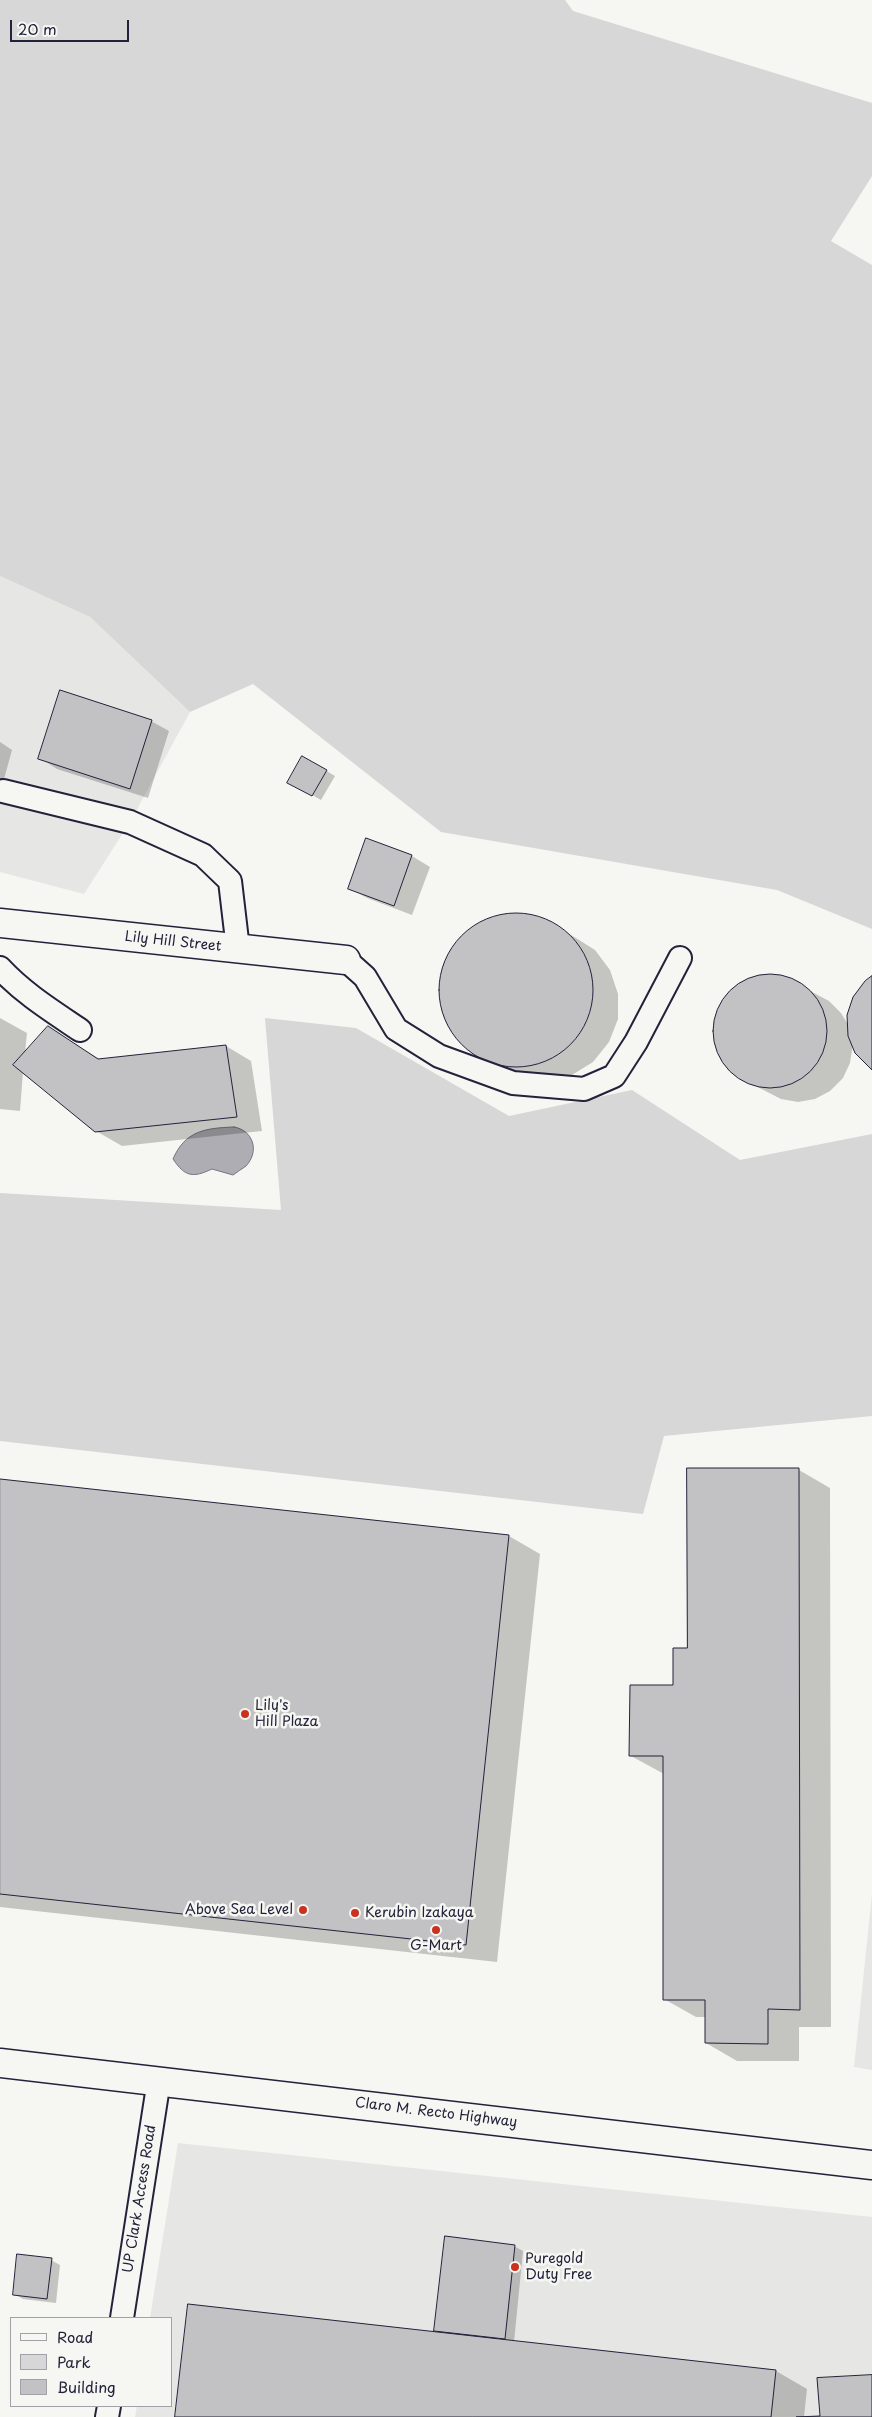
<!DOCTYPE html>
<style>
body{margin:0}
#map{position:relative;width:872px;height:2417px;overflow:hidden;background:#f6f6f2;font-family:"Playpen Sans",sans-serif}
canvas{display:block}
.legend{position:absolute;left:10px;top:2317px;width:162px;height:90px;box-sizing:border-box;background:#f6f6f2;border:1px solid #a1a1a9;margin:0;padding:6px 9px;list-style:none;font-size:15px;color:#22223b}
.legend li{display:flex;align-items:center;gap:10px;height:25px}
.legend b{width:25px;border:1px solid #a1a1a9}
.scale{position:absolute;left:10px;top:20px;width:119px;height:22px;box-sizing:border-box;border:2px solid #22223b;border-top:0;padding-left:6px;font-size:15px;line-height:18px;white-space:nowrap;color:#22223b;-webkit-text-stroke:4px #f6f6f2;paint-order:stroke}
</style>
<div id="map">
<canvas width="872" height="2417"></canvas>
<ul class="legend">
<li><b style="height:6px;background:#f6f6f2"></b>Road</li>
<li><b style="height:14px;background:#d7d7d7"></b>Park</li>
<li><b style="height:14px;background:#c2c2c4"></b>Building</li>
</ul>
<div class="scale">20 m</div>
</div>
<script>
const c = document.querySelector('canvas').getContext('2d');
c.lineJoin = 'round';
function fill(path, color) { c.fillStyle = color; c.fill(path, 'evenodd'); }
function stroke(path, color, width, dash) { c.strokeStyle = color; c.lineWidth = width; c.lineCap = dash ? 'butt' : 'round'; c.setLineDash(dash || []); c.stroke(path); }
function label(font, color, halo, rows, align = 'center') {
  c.font = font + ' "Playpen Sans",sans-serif'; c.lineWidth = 5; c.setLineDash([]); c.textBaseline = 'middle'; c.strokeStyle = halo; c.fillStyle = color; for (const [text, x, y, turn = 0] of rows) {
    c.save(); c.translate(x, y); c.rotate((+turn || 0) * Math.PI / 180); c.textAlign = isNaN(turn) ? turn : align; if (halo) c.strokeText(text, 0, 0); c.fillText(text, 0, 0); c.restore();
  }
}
const built = new Path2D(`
 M0 576 90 617 190 712 130 822 84 894 0 872Z
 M872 1894V2070L854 2067Z
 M178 2143 872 2217V2417H135L137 2406H171V2318H150Z`);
const green = new Path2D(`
 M0 0H565L573 11 872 103V176L831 241 872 265V929L777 890 441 832 253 684 190 712 90 617 0 576Z
 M265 1018 356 1028 509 1116 632 1090 740 1160 872 1134V1416L664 1436 643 1514 0 1441V1193L281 1210Z`);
const water = new Path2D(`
 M234 1127C253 1130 260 1151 246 1166 242 1169 237 1172 233 1175L212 1169C193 1178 185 1177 173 1159 185 1131 205 1128 234 1127Z`);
const shadow = new Path2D(`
 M151 721 169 731 148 798 57 769 40 758Z
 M0 742 12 750 1 790 0 789Z
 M303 757 335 776 321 800 289 782Z
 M367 840 412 856 430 867 412 915 367 898 349 888Z
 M524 914 549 921 595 950 610 970 618 994V1019L609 1042 593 1062 572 1075 548 1081 523 1078 473 1052 455 1035 444 1013 440 988 444 964 457 942 476 925 499 916Z
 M769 975 786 978 829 1001 841 1013 849 1026 872 978V1069L853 1044 850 1063 843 1078 830 1091 815 1099 798 1102 781 1099 738 1077 726 1064 718 1049 715 1032 717 1015 725 999 737 987 752 978Z
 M0 1018 27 1033 25 1053 48 1027 101 1060 226 1046 251 1061 262 1131 122 1146 96 1131 23 1072 20 1111 0 1109Z
 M799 1470 830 1488 831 2027H799V2061H737L706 2043V2017H696L664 1999V1774L631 1756 674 1686 688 1649Z
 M0 1486 509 1536 540 1554 497 1962 0 1907Z
 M514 2246 523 2251 514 2342 776 2371 807 2389 804 2417H176L440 2333 435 2330Z
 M51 2260 60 2265 56 2303 23 2299 14 2294Z`);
const building = new Path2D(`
 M60 690 152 720 130 789 38 759Z
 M302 756 327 770 312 796 287 783Z
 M366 838 412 855 394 906 348 889Z
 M439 990a77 77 0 1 1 154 0a77 77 0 1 1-154 0Z
 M713 1031a57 57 0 1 1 114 0a57 57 0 1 1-114 0Z
 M872 976V1070L855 1053 848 1036 847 1015 853 997 865 981Z
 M48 1026 98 1059 226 1045 237 1117 95 1132 13 1065Z
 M687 1468H799L800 2010 768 2009V2044L705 2043V2000H663V1756H629L630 1685H673V1648H687Z
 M0 1479 509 1535 466 1945 0 1894Z
 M445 2236 515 2245 505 2339 434 2331Z
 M17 2254 52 2258 47 2299 13 2295Z
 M188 2304 776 2370 771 2417H175Z
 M872 2375V2417H796L820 2416 817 2378Z`);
const service = new Path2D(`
 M3 791 130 822 203 855 230 881 238 949
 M346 960 365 977 396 1029 439 1056 513 1083 584 1089 614 1076 636 1042 680 958
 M0 968C23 993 52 1011 80 1030
 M122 2318 159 2080
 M107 2417 109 2406`);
const minor = new Path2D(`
 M0 923 346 960`);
const primary = new Path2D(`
 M0 2063 872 2165`);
const markers = [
 [245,1714,5,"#c8321e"],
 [303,1910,5,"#c8321e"],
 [355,1913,5,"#c8321e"],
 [436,1930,5,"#c8321e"],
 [515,2267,5,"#c8321e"]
];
const streetNames = [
 ["Lily Hill Street",173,942,6],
 ["Claro M. Recto Highway",436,2113,7],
 ["UP Clark Access Road",140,2199,-81]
];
const poiNames = [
 ["Lily's",255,1706],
 ["Hill Plaza",255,1722],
 ["Above Sea Level",293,1910,"right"],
 ["Kerubin Izakaya",365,1913],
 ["G-Mart",436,1946,"center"],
 ["Puregold",525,2259],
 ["Duty Free",525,2275]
];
fill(built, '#e6e6e4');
fill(green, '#d7d7d7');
fill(water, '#adadb3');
stroke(water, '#757583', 1);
fill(shadow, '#0003');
fill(building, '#c2c2c4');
stroke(building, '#22223b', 1);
stroke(service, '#22223b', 26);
stroke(minor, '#22223b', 31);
stroke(primary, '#22223b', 31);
stroke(service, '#f6f6f2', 22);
stroke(minor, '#f6f6f2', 28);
stroke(primary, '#f6f6f2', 28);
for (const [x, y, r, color] of markers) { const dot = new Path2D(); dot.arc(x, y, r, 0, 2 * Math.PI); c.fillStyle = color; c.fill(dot); stroke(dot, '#f6f6f2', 2); }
label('14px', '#22223b', '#f6f6f2', streetNames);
label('14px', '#22223b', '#f6f6f2', poiNames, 'left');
</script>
